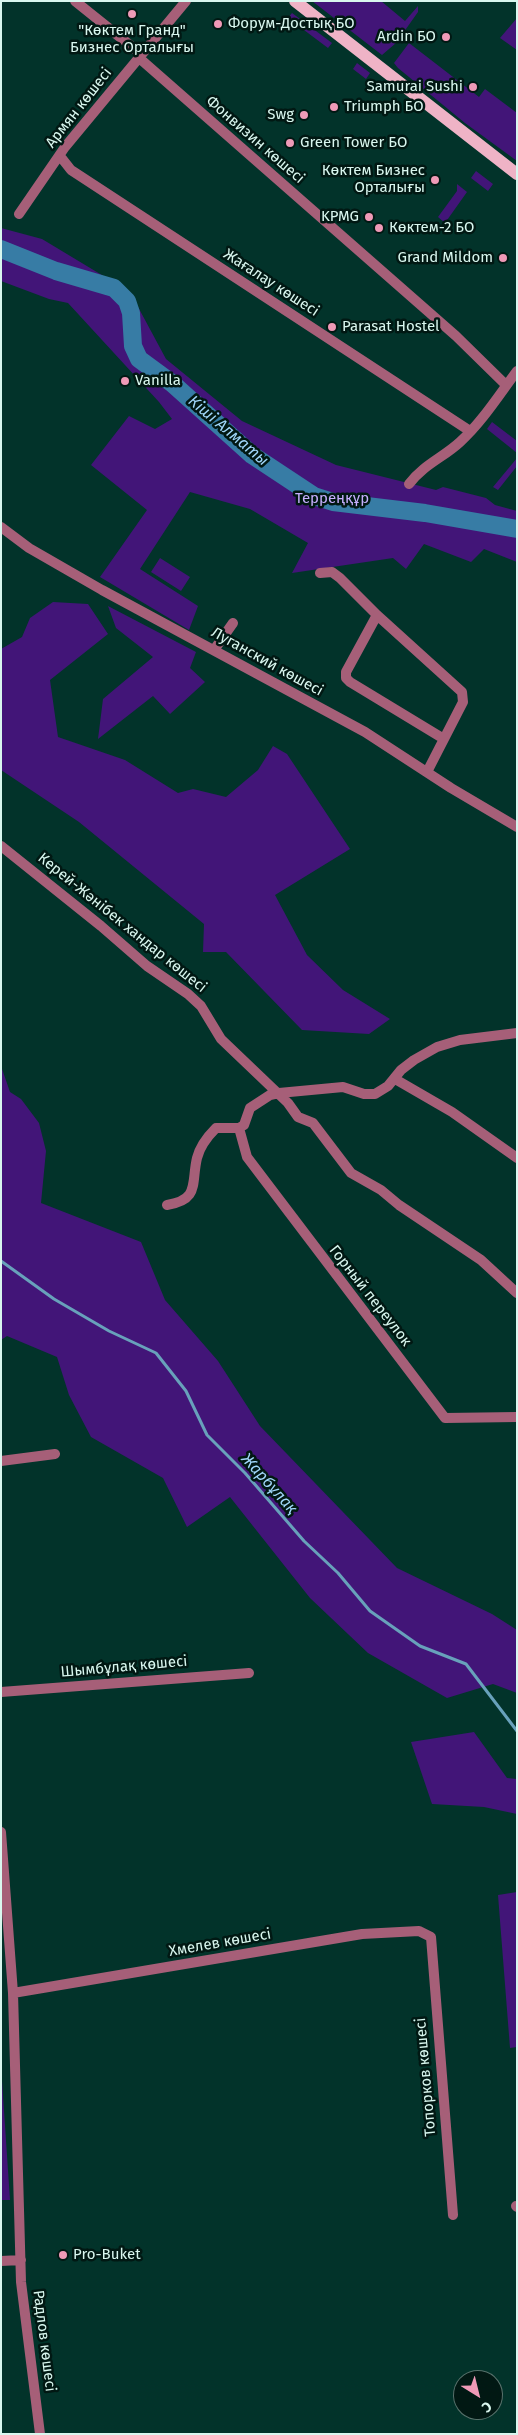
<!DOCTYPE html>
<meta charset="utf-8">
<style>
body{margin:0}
#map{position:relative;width:518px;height:2435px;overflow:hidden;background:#02332a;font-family:"Fira Sans",sans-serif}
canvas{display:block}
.frame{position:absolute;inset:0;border:2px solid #d9f7ef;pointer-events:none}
.north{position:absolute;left:453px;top:2370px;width:50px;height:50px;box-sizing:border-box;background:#011813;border:1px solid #57716b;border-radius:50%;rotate:144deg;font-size:14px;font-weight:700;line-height:20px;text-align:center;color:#d9f7ef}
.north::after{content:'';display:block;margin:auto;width:18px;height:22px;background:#ef9ab7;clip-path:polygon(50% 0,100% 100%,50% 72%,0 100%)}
</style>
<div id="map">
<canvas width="518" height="2435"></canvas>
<div class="frame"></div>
<div class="north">С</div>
</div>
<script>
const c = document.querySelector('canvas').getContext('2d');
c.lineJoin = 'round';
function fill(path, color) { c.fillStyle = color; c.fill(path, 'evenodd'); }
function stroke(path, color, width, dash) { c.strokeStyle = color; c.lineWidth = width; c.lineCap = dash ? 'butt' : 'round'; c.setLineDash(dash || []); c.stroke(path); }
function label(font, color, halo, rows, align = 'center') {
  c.font = font + ' "Fira Sans",sans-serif'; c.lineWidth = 5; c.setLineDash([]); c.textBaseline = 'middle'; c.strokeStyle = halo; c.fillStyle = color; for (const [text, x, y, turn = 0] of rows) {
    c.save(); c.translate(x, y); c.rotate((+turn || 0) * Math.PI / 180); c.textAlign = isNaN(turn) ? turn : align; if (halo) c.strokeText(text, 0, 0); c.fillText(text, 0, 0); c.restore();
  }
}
const green = new Path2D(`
 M312 1H381L405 21 418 6V12L396 43 382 55Z
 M292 13 332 43 328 48 288 18Z
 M517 18V50L500 38Z
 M409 43 479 97 485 89 517 113V161L465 123 398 68 394 63Z
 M357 63 370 73 366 79 353 69Z
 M476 171 493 184 488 191 471 178Z
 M457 184 467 192 445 223 438 217 457 191Z
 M1 228 42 239 130 292 166 359 242 421 336 465 436 490 443 487 486 498 495 505 517 511V562L484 549 471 562 424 544 406 569 393 558 292 573 308 543 250 509 190 492 140 569 198 606 189 630 100 577 147 510 91 465 129 416 155 429 172 419 159 402 68 303 49 299 1 281Z
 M492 422 517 441V453L487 429Z
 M517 458V466L498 490 493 487Z
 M160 558 190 577 181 591 151 572Z
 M53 602 88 604 108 634 50 680 58 737 125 760 178 793 193 789 226 797 258 770 273 746 287 754 350 849 275 895 307 955 343 990 390 1019 369 1034 302 1030 226 952H203L204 924 79 822 1 770V649L22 637 30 618Z
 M108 606 196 652 190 668 205 682 170 714 153 696 98 739 103 699 153 657 116 628Z
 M1 1066 10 1092 21 1099 39 1123 46 1151 41 1203 141 1242 165 1300 218 1361 260 1426 397 1568 492 1614 517 1630V1693L493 1684 447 1698 368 1653 310 1598 230 1497 187 1527 163 1478 91 1437 69 1395 57 1357 7 1336 1 1340Z
 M474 1732 507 1778 517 1779V1814L484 1807 432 1804 411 1742Z
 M517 1892V2047L510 2048 498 1895Z
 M1 2066 10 2200H1Z`);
const stream = new Path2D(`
 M1 1261 54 1299 109 1331 156 1353 186 1391 207 1435 245 1473 304 1541 338 1573 370 1611 420 1646 466 1664 517 1731`);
const river = new Path2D(`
 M1 249 56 271 114 288 127 301 131 313 133 346 139 359 173 384 252 455 314 496 333 502 425 513 517 529`);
const minor = new Path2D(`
 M75 1 141 54
 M138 57 456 336 506 385
 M60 156 71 170 470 431
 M19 214 65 147 186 1
 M409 484C423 465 444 457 460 442 482 422 499 395 517 371
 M1 527 29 548 102 590 365 732 451 788 517 827
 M320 573 332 572 340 578 377 615 462 692 463 702 427 772
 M377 615 346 672V678L350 682 444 739
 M214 650 233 623
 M1 846 101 926 147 966 188 994 201 1006 221 1039 288 1103 298 1117 313 1123 351 1173 381 1190 399 1205 481 1260 517 1293
 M395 1079 452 1112 517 1158
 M239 1128 247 1157 445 1418 517 1417
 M167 1205C200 1200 191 1183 197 1158 200 1146 207 1137 216 1128H239L244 1125 250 1108 270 1095 279 1093 343 1087 364 1094H375L388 1086 401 1070 414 1060 437 1047 460 1040 517 1033
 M1 1461 55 1454
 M1 1692 249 1673
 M1 1832 13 1993 21 2282 40 2434
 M13 1993 362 1934 419 1931 431 1937 453 2215
 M516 2206 517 2207
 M1 2261 21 2260`);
const major = new Path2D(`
 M295 1 517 174`);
const markers = [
 [132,14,5,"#ef9ab7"],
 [218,24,5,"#ef9ab7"],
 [446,37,5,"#ef9ab7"],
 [473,87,5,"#ef9ab7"],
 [334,107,5,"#ef9ab7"],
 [304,115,5,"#ef9ab7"],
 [290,143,5,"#ef9ab7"],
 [435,180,5,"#ef9ab7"],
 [369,217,5,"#ef9ab7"],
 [379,228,5,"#ef9ab7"],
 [503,258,5,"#ef9ab7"],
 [332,327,5,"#ef9ab7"],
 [125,381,5,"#ef9ab7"],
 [63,2255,5,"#ef9ab7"]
];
const poiNames = [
 ["Форум-Достық БО",228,24],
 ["\"Көктем Гранд\"",132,31,"center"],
 ["Бизнес Орталығы",132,48,"center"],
 ["Ardin БО",436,37,"right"],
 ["Samurai Sushi",463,87,"right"],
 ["Triumph БО",344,107],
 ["Swg",294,115,"right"],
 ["Green Tower БО",300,143],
 ["Көктем Бизнес",425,171,"right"],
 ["Орталығы",425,188,"right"],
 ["KPMG",359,217,"right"],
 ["Көктем-2 БО",389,228],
 ["Grand Mildom",493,258,"right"],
 ["Parasat Hostel",342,327],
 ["Vanilla",135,381],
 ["Pro-Buket",73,2255]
];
const streetNames = [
 ["Армян көшесі",79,108,-52],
 ["Фонвизин көшесі",255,140,41],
 ["Жағалау көшесі",271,283,33],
 ["Луганский көшесі",267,662,29],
 ["Керей-Жәнібек хандар көшесі",122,923,39],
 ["Горный переулок",370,1296,52],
 ["Шымбұлақ көшесі",124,1667,-5],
 ["Хмелев көшесі",220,1943,-10],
 ["Топорков көшесі",426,2077,-95],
 ["Радлов көшесі",44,2341,83]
];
const parkNames = [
 ["Терреңқұр",332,499]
];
const waterNames = [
 ["Кіші Алматы",228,431,40],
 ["Жарбұлақ",269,1484,48]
];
fill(green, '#421578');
stroke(stream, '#68a1bb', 3);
stroke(river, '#377ca5', 18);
stroke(minor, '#a65f78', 10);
stroke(major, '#efb3c6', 12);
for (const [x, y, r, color] of markers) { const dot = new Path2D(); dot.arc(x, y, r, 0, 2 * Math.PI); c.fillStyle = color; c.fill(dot); stroke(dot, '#011813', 2); }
label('15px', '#d9f7ef', '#011813', poiNames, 'left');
label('15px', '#d9f7ef', '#011813', streetNames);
label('15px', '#c7affe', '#011813', parkNames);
label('italic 16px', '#a0d6f9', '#011813', waterNames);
</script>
